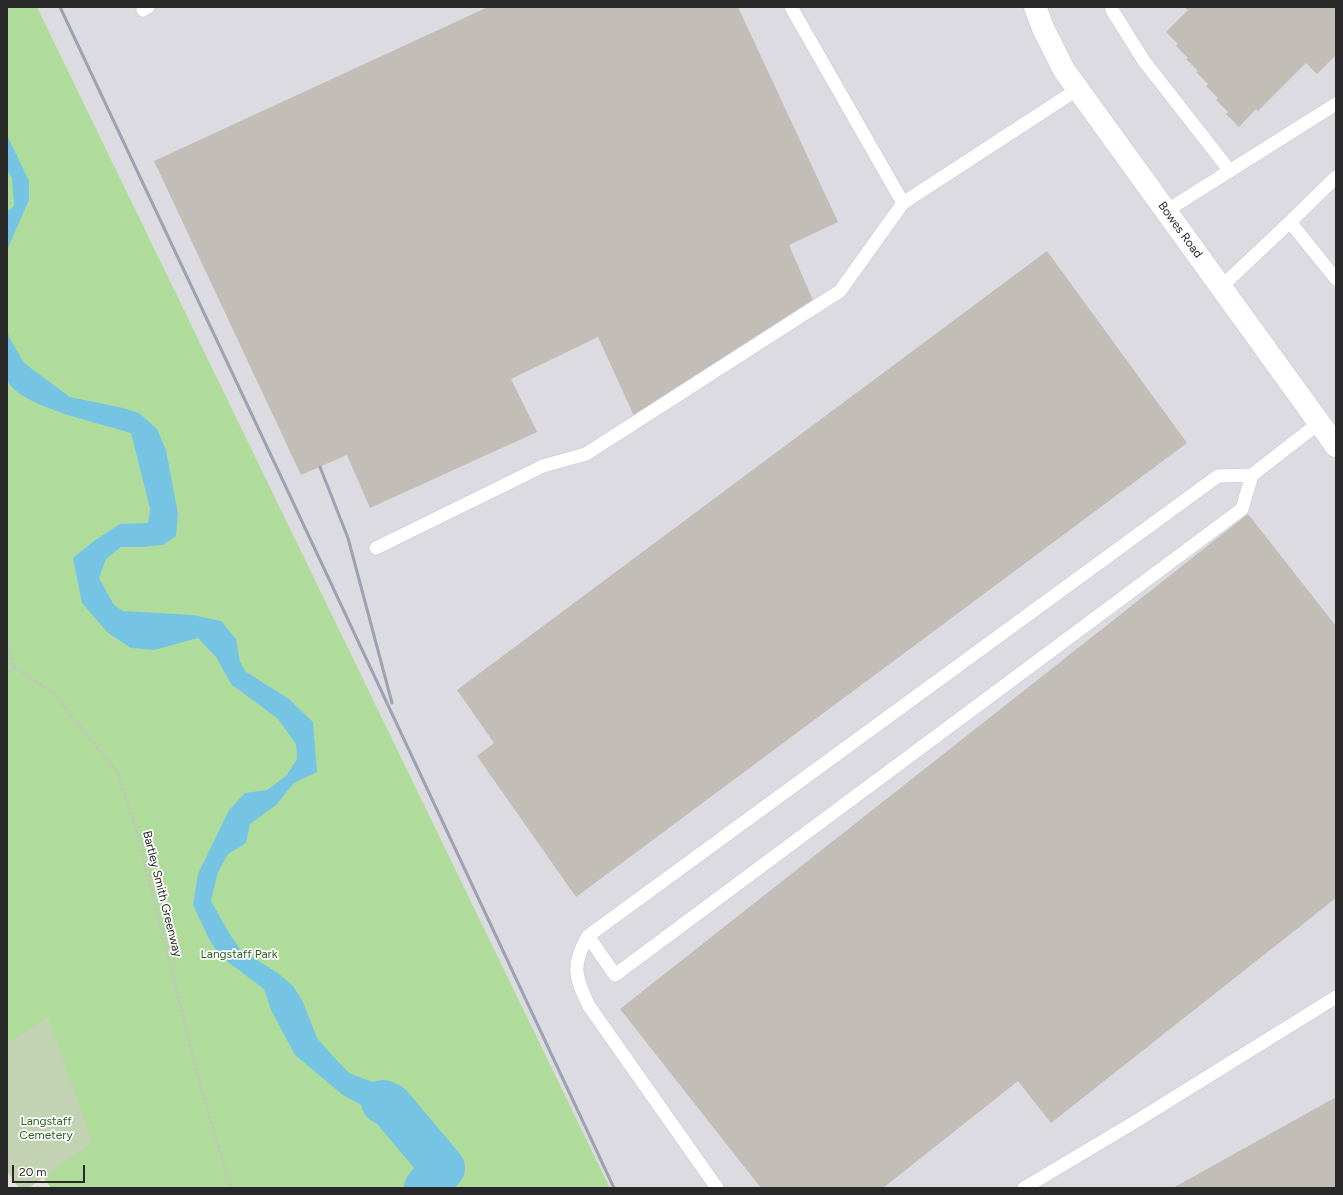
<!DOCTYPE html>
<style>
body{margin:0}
#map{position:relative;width:1343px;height:1195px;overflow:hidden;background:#e9e3db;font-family:Figtree,sans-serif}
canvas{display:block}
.frame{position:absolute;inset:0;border:8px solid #282828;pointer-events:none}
.scale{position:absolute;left:12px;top:1165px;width:73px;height:18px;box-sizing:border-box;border:2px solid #282828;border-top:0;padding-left:5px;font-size:12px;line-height:14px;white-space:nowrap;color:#282828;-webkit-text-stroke:3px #fff;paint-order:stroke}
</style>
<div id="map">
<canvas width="1343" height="1195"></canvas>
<div class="frame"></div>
<div class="scale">20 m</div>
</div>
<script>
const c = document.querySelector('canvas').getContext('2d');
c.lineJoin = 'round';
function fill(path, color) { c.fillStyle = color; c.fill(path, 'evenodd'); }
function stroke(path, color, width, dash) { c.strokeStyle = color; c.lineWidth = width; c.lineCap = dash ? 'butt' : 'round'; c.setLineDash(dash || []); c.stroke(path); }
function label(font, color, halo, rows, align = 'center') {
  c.font = font + ' Figtree,sans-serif'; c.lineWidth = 3.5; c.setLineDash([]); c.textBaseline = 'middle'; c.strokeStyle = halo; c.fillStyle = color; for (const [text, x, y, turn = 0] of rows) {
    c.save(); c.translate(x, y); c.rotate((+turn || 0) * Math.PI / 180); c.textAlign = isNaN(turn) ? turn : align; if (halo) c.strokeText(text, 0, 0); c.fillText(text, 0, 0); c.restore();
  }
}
const industrial = new Path2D(`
 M37 7H1336V1188H610Z`);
const green = new Path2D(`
 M7 7H37L610 1188H51L7 1127Z`);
const cemetery = new Path2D(`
 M48 1018 92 1142 29 1188H19L7 1171V1043Z`);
const water = new Path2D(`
 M7 135 29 181V200L7 250V212L14 206 12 178 7 170Z
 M7 329 9 337 24 363 70 397 123 408 139 413 157 429 166 450 178 514 176 536 163 545 142 547H121L106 559 99 578 114 605 123 611 193 615 221 621 236 639 240 662 246 672 289 699 313 722 317 772 294 783 276 805 250 824 246 843 228 854 218 872 211 901 229 933 240 949 279 974 293 986 303 1002 317 1038 330 1053 349 1073 401 1093 421 1111 424 1146 378 1114 343 1095 295 1055 271 1010 264 989 220 956 209 939 193 905 198 874 229 810 245 793 267 790 286 776 297 759 296 744 278 719 231 684 216 657 198 638 154 650 131 648 107 632 82 603 73 558 94 541 120 524 148 523 150 509 131 433C104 424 19 407 8 381 5 375 7 338 7 329Z`);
const river = new Path2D(`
 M383 1102 390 1105 443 1168 426 1188`);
const building = new Path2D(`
 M488 7H738L838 222 789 245 815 305 635 418 598 337 511 379 537 432 370 508 347 455 301 475 154 161Z
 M1184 7H1336V55L1317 74 1306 63 1258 111 1256 109 1239 127 1226 114 1228 112 1216 100 1218 98 1206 86 1208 84 1196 72 1198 71 1186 59 1188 58 1176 46 1178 44 1166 32 1188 10Z
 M1047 251 1187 443 576 897 477 756 494 743 457 690Z
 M1248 514 1336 626V898L1051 1123 1018 1081 883 1188H761L620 1009Z
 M1336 1097V1188H1173Z`);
const path = new Path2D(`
 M7 643 14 667 53 693 117 772 136 829 201 1088 231 1188
 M7 673 14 667`);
const service = new Path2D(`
 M791 7 903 203 1078 89
 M1112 7V10L1144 61 1230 171
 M143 10 148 7
 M1166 211 1336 104
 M1290 222 1336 177
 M1221 287 1290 222 1336 279
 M376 548 543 466 586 454 840 291 903 203
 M588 936 615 975 1242 509 1252 475 1319 423
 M717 1188 589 1006C575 977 571 965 588 936L1218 476 1252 475
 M1024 1188 1138 1120 1336 997`);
const tertiary = new Path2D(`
 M1035 7 1043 28 1064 70 1336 446`);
const rail = new Path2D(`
 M60 7 284 483 614 1188
 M320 467 348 538 392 703`);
const streetNames = [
 ["Bowes Road",1180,230,54],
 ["Bartley Smith Greenway",162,894,76]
];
const parkNames = [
 ["Langstaff Park",239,954],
 ["Langstaff",46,1121],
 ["Cemetery",46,1135]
];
fill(industrial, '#dddbe2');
fill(green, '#b0dc9b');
fill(cemetery, '#c2d2b3');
fill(water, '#76c4e3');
stroke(river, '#76c4e3', 44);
fill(building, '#c2bdb6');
stroke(service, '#d0d3e0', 15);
stroke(tertiary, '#d0d3e0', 24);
stroke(path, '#c3c3c3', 2.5, [3, 2]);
stroke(service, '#fff', 13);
stroke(tertiary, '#fff', 22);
stroke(rail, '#9ea1b1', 3);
label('12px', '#282828', '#fff', streetNames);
label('12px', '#2b5e1f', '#fff', parkNames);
</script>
